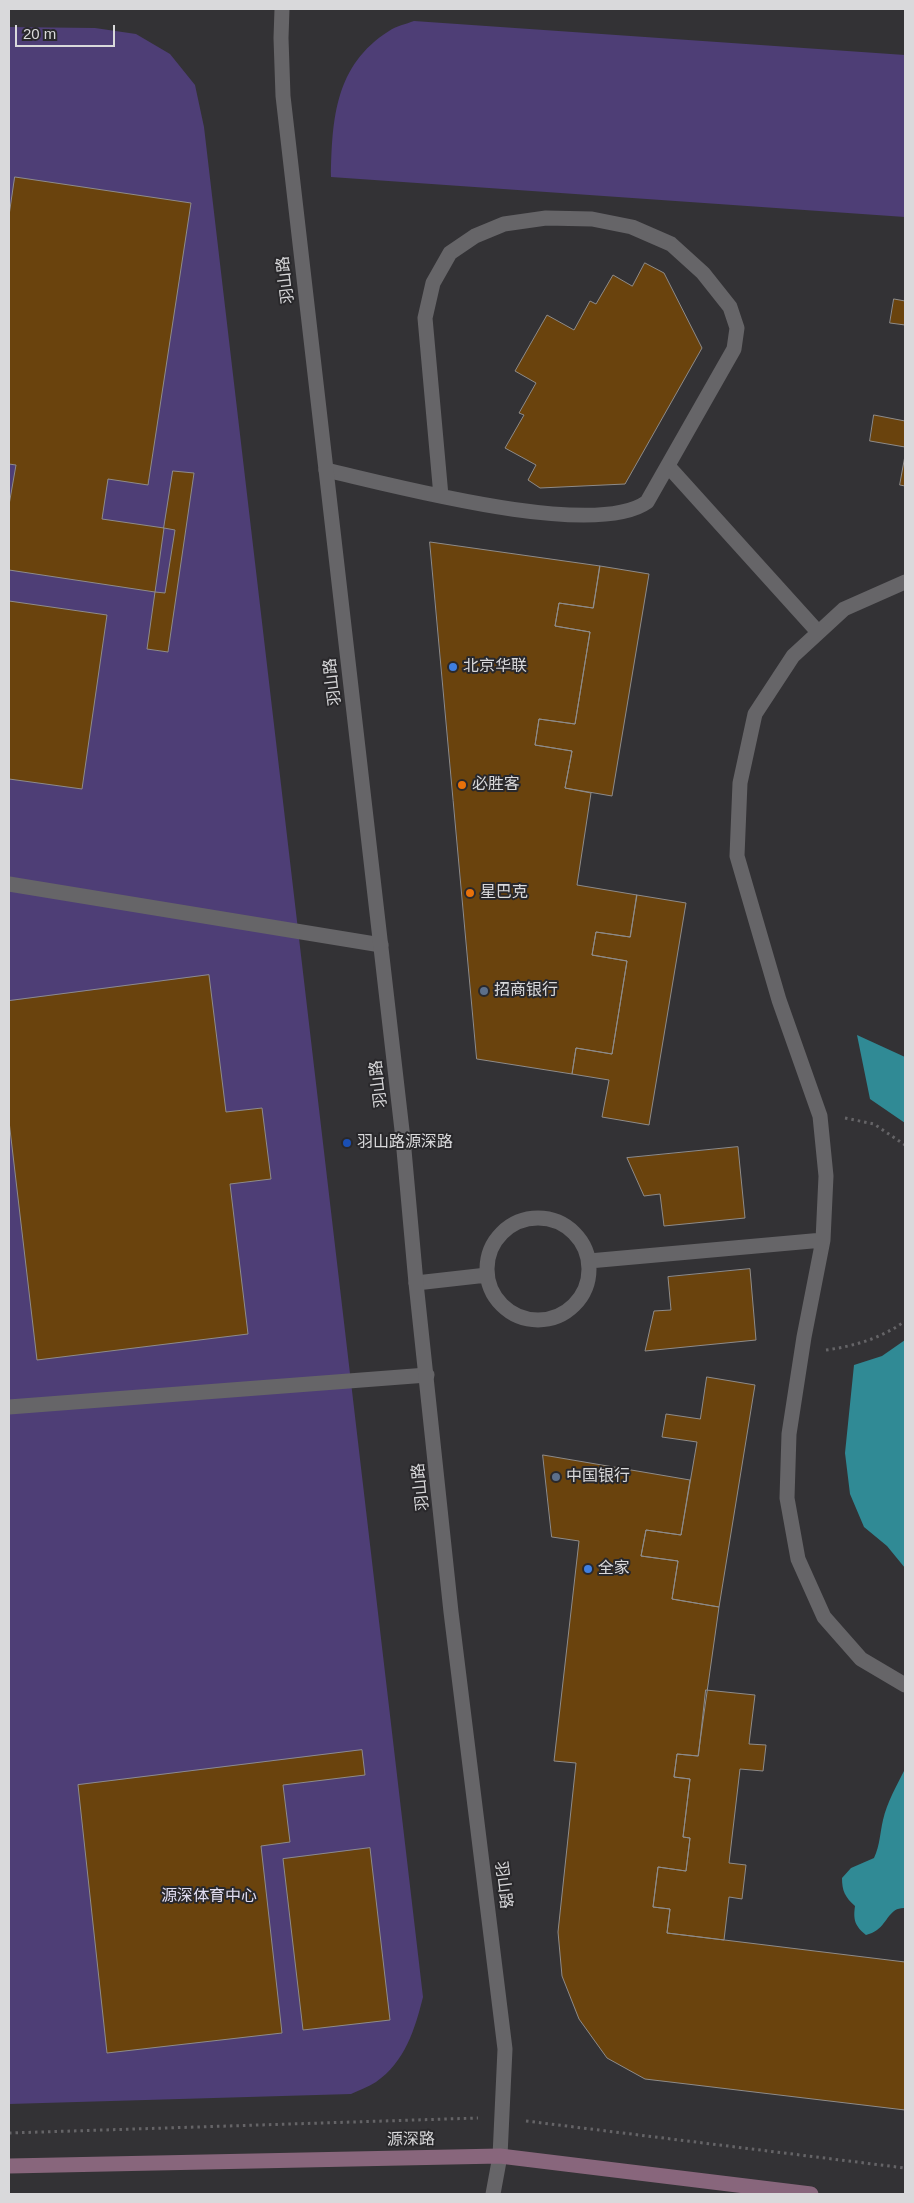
<!DOCTYPE html>
<meta charset="utf-8">
<style>
body{margin:0}
#map{position:relative;width:914px;height:2203px;overflow:hidden;background:#333235;font-family:Arial,sans-serif}
canvas{display:block}
.frame{position:absolute;inset:0;border:10px solid #d9d9db;pointer-events:none}
.scale{position:absolute;left:15px;top:25px;width:100px;height:22px;box-sizing:border-box;border:2px solid #d9d9db;border-top:0;padding-left:6px;font-size:15px;line-height:18px;white-space:nowrap;color:#d9d9db;-webkit-text-stroke:4px #29282b;paint-order:stroke}
</style>
<div id="map">
<canvas width="914" height="2203"></canvas>
<div class="frame"></div>
<div class="scale">20 m</div>
</div>
<script>
const c = document.querySelector('canvas').getContext('2d');
c.lineJoin = 'round';
function fill(path, color) { c.fillStyle = color; c.fill(path, 'evenodd'); }
function stroke(path, color, width, dash) { c.strokeStyle = color; c.lineWidth = width; c.lineCap = dash ? 'butt' : 'round'; c.setLineDash(dash || []); c.stroke(path); }
function label(font, color, halo, rows, align = 'center') {
  c.font = font + ' Arial,"Noto Sans SC",sans-serif'; c.lineWidth = 4; c.setLineDash([]); c.textBaseline = 'middle'; c.strokeStyle = halo; c.fillStyle = color; for (const [text, x, y, turn = 0] of rows) {
    c.save(); c.translate(x, y); c.rotate((+turn || 0) * Math.PI / 180); c.textAlign = isNaN(turn) ? turn : align; if (halo) c.strokeText(text, 0, 0); c.fillText(text, 0, 0); c.restore();
  }
}
const green = new Path2D(`
 M414 21 905 55V217L331 177C332 119 335 65 389 31 396 26 406 24 414 21Z
 M9 27 95 28 136 34 170 54 195 85 204 127 423 1997C415 2029 405 2062 376 2082 368 2087 359 2090 351 2094L9 2104Z`);
const water = new Path2D(`
 M857 1035 905 1057V1123L870 1099Z
 M905 1340V1568L887 1546 864 1527 850 1494 845 1453 854 1365 882 1356Z
 M905 1769V1908C890 1907 888 1922 877 1930 874 1932 870 1934 866 1935 855 1926 853 1920 855 1906 845 1897 842 1891 842 1878L851 1868 874 1858C880 1845 880 1833 883 1820 887 1802 897 1785 905 1769Z`);
const building = new Path2D(`
 M15 177 191 203 148 485 108 479 102 519 164 528 155 592 9 570V505L16 465 9 464V216Z
 M645 263 664 273 702 348 625 484 540 488 528 480 536 465 505 448 524 415 519 413 536 383 515 371 547 315 574 330 590 301 596 304 613 275 632 286Z
 M894 299 905 301V325L890 323Z
 M874 415 905 421V447L870 441Z
 M905 456V486L900 485Z
 M173 471 194 473 168 652 147 649 155 592 165 593 175 530 164 528Z
 M430 542 600 566 593 608 559 603 555 626 590 632 575 724 539 719 535 745 572 751 565 788 591 793 577 885 637 895 630 937 596 932 592 955 627 961 612 1054 576 1048 572 1074 477 1059Z
 M600 566 649 574 612 796 565 788 572 751 535 745 539 719 575 724 590 632 555 626 559 603 593 608Z
 M9 601 107 615 82 789 9 779Z
 M637 895 686 903 649 1125 602 1117 609 1080 572 1074 576 1048 612 1054 627 961 592 955 596 932 630 937Z
 M209 975 226 1112 262 1108 271 1179 230 1184 248 1334 37 1360 9 1121V1001Z
 M738 1147 745 1218 664 1226 660 1194 644 1196 627 1158Z
 M750 1269 756 1340 645 1351 654 1311 671 1310 668 1277Z
 M707 1377 755 1385 719 1607 672 1599 678 1561 641 1556 646 1530 681 1535 697 1442 662 1437 666 1414 700 1419Z
 M543 1455 690 1480 681 1535 646 1530 641 1556 678 1561 672 1599 719 1607 698 1756 677 1754 674 1777 690 1779 683 1837 690 1838 686 1871 658 1867 653 1907 670 1909 667 1933 905 1962V2110L645 2079 607 2058 579 2019 562 1976 558 1932 576 1763 554 1761 579 1541 552 1537Z
 M706 1690 755 1695 749 1744 766 1745 763 1771 740 1769 729 1863 746 1865 742 1899 729 1897 724 1940 667 1933 670 1909 653 1907 658 1867 686 1871 690 1838 683 1837 690 1779 674 1777 677 1754 698 1756Z
 M362 1750 365 1775 283 1785 290 1842 261 1846 282 2033 107 2053 78 1785Z
 M370 1848 390 2020 303 2030 283 1859Z`);
const path = new Path2D(`
 M845 1118 874 1124 905 1145
 M826 1350C855 1346 882 1338 905 1321
 M526 2121 905 2168
 M9 2133 478 2118`);
const service = new Path2D(`
 M668 466 818 632
 M326 470C392 485 594 540 647 502L734 349 737 328 730 307 703 273 671 244 632 227 592 219 546 218 504 224 475 236 450 253 433 283 425 318 441 496
 M905 582 844 609 793 656 755 714 740 783 737 856 779 1000 820 1116 826 1176 823 1240 804 1337 789 1434 787 1498 798 1559 824 1617 861 1659 905 1685
 M9 884 381 945
 M487 1269a51 51 0 1 1 102 0a51 51 0 1 1-102 0Z
 M589 1261 823 1240
 M416 1283 487 1275
 M9 1407 427 1375`);
const tertiary = new Path2D(`
 M282 9 281 38 283 96 403 1139 416 1283 451 1612 505 2049 500 2156 493 2194`);
const secondary = new Path2D(`
 M9 2166 500 2156 811 2194`);
const markers = [
 [453,667,5,"#3f7fe0"],
 [462,785,5,"#e8710a"],
 [470,893,5,"#e8710a"],
 [484,991,5,"#5c6f8a"],
 [347,1143,5,"#1a4fb4"],
 [556,1477,5,"#5c6f8a"],
 [588,1569,5,"#3f7fe0"]
];
const streetNames = [
 ["羽山路",286,280,-97],
 ["羽山路",333,682,-97],
 ["羽山路",379,1084,-97],
 ["羽山路",421,1487,-96],
 ["羽山路",503,1885,83],
 ["源深路",411,2140,-1]
];
const poiNames = [
 ["北京华联",463,667],
 ["必胜客",472,785],
 ["星巴克",480,893],
 ["招商银行",494,991],
 ["羽山路源深路",357,1143],
 ["中国银行",566,1477],
 ["全家",598,1569]
];
const parkNames = [
 ["源深体育中心",209,1897]
];
fill(green, '#4e3e76');
fill(water, '#308a95');
fill(building, '#6a430d');
stroke(building, '#8e8b89', 1);
stroke(path, '#656467', 3, [2.5, 4]);
stroke(service, '#666568', 15);
stroke(tertiary, '#666568', 15);
stroke(secondary, '#88667c', 15);
for (const [x, y, r, color] of markers) { const dot = new Path2D(); dot.arc(x, y, r, 0, 2 * Math.PI); c.fillStyle = color; c.fill(dot); stroke(dot, '#29282b', 2); }
label('16px', '#d9d9db', '#29282b', streetNames);
label('16px', '#d9d9db', '#29282b', poiNames, 'left');
label('16px', '#e0dcf0', '#29282b', parkNames);
</script>
